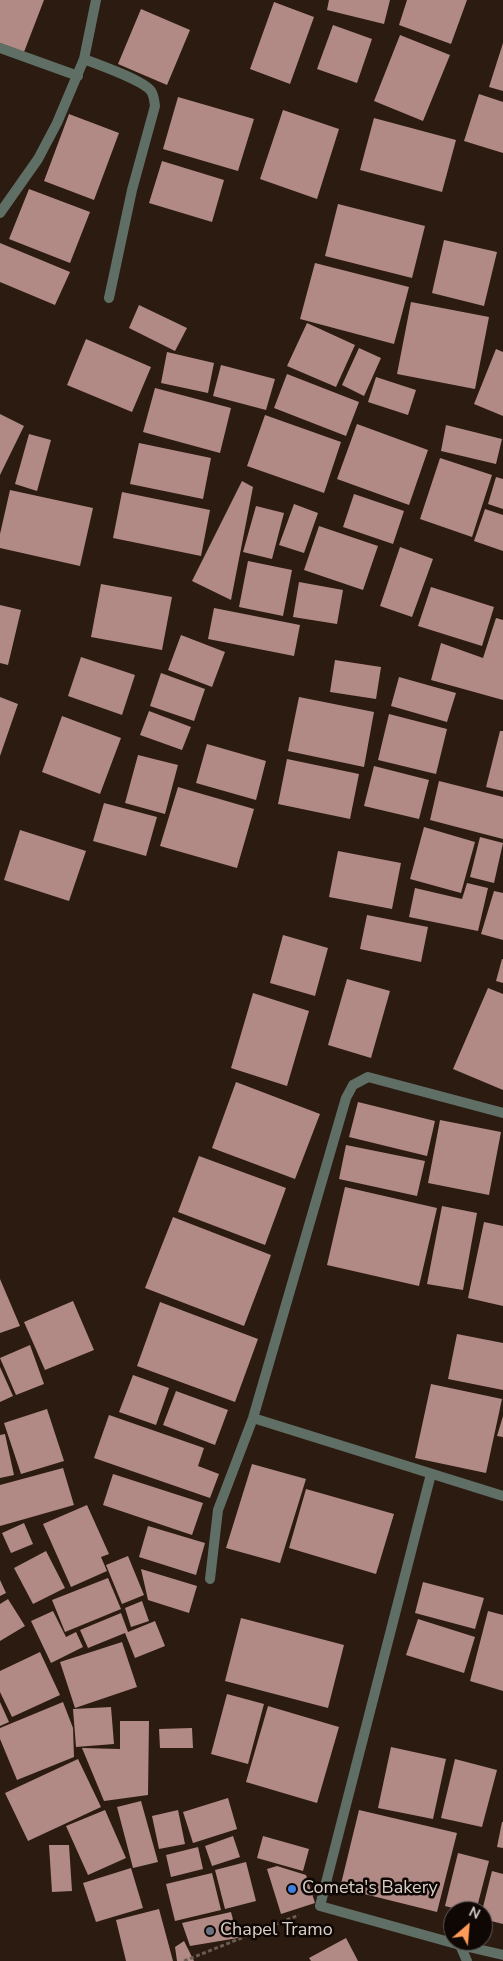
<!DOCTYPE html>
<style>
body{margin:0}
#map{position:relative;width:503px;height:1961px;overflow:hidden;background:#2b1b11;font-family:"Nunito Sans",sans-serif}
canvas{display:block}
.north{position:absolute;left:443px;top:1901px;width:50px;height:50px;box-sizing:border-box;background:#0e0704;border:1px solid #605753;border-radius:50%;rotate:27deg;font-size:14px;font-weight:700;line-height:20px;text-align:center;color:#dbd0c9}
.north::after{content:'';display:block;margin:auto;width:18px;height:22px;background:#fe9b58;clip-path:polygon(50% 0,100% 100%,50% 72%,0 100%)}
</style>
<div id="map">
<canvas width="503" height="1961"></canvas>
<div class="north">N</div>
</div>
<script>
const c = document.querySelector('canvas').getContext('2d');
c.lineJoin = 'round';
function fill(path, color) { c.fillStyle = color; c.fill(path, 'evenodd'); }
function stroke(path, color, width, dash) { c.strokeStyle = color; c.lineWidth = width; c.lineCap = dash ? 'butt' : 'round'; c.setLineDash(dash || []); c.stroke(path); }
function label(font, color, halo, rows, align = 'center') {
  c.font = font + ' "Nunito Sans",sans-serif'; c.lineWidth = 5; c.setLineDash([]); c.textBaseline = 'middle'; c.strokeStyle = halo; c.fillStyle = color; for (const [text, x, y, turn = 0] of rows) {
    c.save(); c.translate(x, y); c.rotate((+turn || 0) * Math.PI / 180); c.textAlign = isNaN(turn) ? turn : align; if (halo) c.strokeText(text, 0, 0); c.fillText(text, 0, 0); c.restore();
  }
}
const building = new Path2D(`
 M0 0H44L24 52 0 43Z
 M329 0H390L384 24 327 10Z
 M407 0H467L451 44 399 25Z
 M274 2 314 17 290 84 250 69Z
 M141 9 190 30 167 85 118 64Z
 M333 25 372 39 357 83 317 69Z
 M400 35 450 55 423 121 374 101Z
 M503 43V91L489 87Z
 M479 94 503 102V153L464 141Z
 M178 97 254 119 238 171 163 149Z
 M283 110 339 129 317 199 260 179Z
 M69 114 119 133 94 200 44 181Z
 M374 118 456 140 442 192 360 170Z
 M162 161 224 180 212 222 149 203Z
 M29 189 90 212 70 263 9 239Z
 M338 204 425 226 412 278 325 256Z
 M444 240 497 252 484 306 432 293Z
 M0 243 70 272 55 305 0 282Z
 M315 263 409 287 394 344 300 319Z
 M411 302 489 317 475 389 397 374Z
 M139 305 187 328 175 351 129 328Z
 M307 323 355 345 336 387 287 366Z
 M86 339 151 367 132 412 67 385Z
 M359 348 381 358 364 396 342 385Z
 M496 349 503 352V416L474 404Z
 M167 352 214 363 208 393 161 383Z
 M221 365 275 379 266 410 213 396Z
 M287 374 359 402 346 436 274 408Z
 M376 377 416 390 408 415 368 402Z
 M155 388 231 408 220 453 143 432Z
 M0 414 24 426 0 475Z
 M265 415 341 442 324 493 247 466Z
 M357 424 428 450 409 505 337 479Z
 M446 425 502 439 496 464 441 451Z
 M29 434 51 440 37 491 15 484Z
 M139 443 211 458 203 499 130 484Z
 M440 458 492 475 472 537 420 519Z
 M496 477 503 479V509L488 504Z
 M242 481 253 487 231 600 192 581Z
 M10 490 93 508 80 566 0 548V534Z
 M122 492 210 510 201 556 113 538Z
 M354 494 404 511 393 544 343 527Z
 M294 504 318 513 304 553 279 545Z
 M256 506 284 513 272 559 243 552Z
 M485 509 503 515V551L474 541Z
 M319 526 378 546 363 590 304 570Z
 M400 547 433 559 412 617 380 606Z
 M248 561 292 570 283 616 239 607Z
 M299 582 343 590 337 624 293 617Z
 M101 584 172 597 162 650 91 637Z
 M431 587 494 607 482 646 418 626Z
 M0 605 21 610 8 665 0 663Z
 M214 608 300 625 294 656 208 639Z
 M496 618 503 620V700L431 680 441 643 483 658Z
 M181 635 225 652 212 687 168 670Z
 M81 657 135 675 122 715 68 696Z
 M335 660 381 667 376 699 330 692Z
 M161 673 205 689 194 721 150 706Z
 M399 677 456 693 447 722 391 706Z
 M0 697 18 704 0 756Z
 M299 697 374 712 364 767 288 751Z
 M149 711 191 727 182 750 140 735Z
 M389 714 447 729 436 774 378 760Z
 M62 716 121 738 100 794 42 772Z
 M500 731H503V791L486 787Z
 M207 744 266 761 256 800 196 783Z
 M138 755 178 765 165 814 125 803Z
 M287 759 359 774 350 819 278 804Z
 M374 766 429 780 419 819 364 806Z
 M439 781 503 797V839L430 820Z
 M178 787 254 809 237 868 160 846Z
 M104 803 157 817 146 856 93 841Z
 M424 827 475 842 461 893 410 879Z
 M20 830 86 851 69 901 4 880Z
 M480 837 503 843 494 883 470 877Z
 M338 851 401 863 392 909 329 897Z
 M467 883 488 888 478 931 409 917 415 888 462 899Z
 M494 891 503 893V940L481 934Z
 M367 915 428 927 421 962 360 949Z
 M283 935 328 948 315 996 270 983Z
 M502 959H503V983L496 981Z
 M347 979 390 991 371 1058 328 1045Z
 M488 988 503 994V1090L453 1069Z
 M253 993 309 1011 287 1086 231 1068Z
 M236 1082 320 1114 295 1179 212 1148Z
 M358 1102 435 1121 427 1156 349 1137Z
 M440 1120 501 1132 489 1195 428 1183Z
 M346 1145 425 1161 417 1196 339 1179Z
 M199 1156 286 1188 265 1245 178 1212Z
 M345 1187 437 1208 419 1286 327 1265Z
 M442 1206 477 1213 463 1290 427 1284Z
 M173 1217 271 1255 244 1326 145 1288Z
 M484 1222 503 1226V1306L468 1298Z
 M0 1279 20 1326 0 1333Z
 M73 1301 94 1350 45 1370 24 1322Z
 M160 1302 258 1339 235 1402 137 1366Z
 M457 1334 503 1343V1390L448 1379Z
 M30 1345 44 1384 16 1395 0 1358Z
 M0 1367 13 1396 0 1402Z
 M133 1375 169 1388 156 1425 119 1412Z
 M431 1384 502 1399 486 1473 415 1458Z
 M176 1391 228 1410 215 1445 163 1425Z
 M47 1409 64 1461 21 1474 4 1423Z
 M109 1415 204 1448 198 1466 219 1474 210 1498 94 1458Z
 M503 1416V1437L497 1436Z
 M5 1434 14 1475 0 1478V1435Z
 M252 1464 306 1479 280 1563 226 1548Z
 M63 1468 74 1505 0 1526V1485Z
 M113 1474 203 1503 192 1535 103 1505Z
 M306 1489 394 1514 376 1574 289 1548Z
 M87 1505 109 1554 101 1557 107 1571 71 1587 43 1524Z
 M24 1523 33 1544 11 1553 2 1533Z
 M148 1526 205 1543 196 1575 139 1557Z
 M46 1551 65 1588 33 1604 14 1568Z
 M128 1556 144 1595 122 1604 106 1565Z
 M141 1569 197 1586 189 1613 148 1600Z
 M108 1578 121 1609 65 1632 52 1600Z
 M0 1580 6 1593 0 1596Z
 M423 1582 484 1598 475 1629 415 1613Z
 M8 1599 25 1626 0 1641V1604Z
 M142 1601 149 1621 131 1627 125 1608Z
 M53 1611 66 1637 76 1632 83 1647 51 1663 31 1621Z
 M488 1611 503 1615V1691L470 1681Z
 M121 1613 128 1632 155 1621 165 1646 135 1658 125 1633 88 1648 80 1630Z
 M241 1618 344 1645 328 1708 225 1681Z
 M418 1619 475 1637 464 1673 406 1655Z
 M122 1642 137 1687 75 1708 60 1662Z
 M40 1652 60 1695 12 1717 0 1692V1671Z
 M227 1694 264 1704 248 1764 211 1754Z
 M0 1702 9 1722 0 1726Z
 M63 1702 73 1728 74 1757 17 1780 0 1739V1728Z
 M268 1706 339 1727 317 1803 246 1782Z
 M111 1707 114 1744 76 1747 73 1709Z
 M120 1721H149L148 1795 104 1801 82 1748 120 1749Z
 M192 1728 193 1748H160L159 1729Z
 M391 1747 446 1759 433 1819 378 1808Z
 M78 1759 101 1807 28 1841 5 1793Z
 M455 1759 497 1770 482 1827 441 1818Z
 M228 1798 237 1829 193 1843 183 1812Z
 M141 1801 158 1862 133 1868 117 1807Z
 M105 1810 126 1858 88 1875 66 1826Z
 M178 1810 185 1844 159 1849 152 1816Z
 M359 1810 457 1833 437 1912 340 1888Z
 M502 1822H503V1848L497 1847Z
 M233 1836 240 1857 212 1866 205 1846Z
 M263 1836 309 1849 303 1871 257 1858Z
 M49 1845H69L72 1891 52 1892Z
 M198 1847 203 1869 171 1877 166 1855Z
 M458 1853 489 1861 476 1911H465L445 1906Z
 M246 1862 256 1901 225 1909 215 1870Z
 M277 1866 306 1875 315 1903 281 1914 267 1869Z
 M131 1868 143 1908 96 1922 83 1883Z
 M492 1871 503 1874V1924L483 1919V1911H482Z
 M212 1873 221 1910 175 1921 166 1884Z
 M159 1909 173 1961H126L116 1920Z
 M231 1912 238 1938 190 1946 182 1923Z
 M346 1938 358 1961H311L309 1958Z
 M184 1941 194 1961H177L175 1947Z`);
const path = new Path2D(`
 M184 1961 299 1915`);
const street = new Path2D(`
 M0 48 78 76
 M84 59C99 65 143 80 151 91 154 95 154 100 155 106L132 190 109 298
 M0 213 38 159 57 123 84 59 96 0
 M253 1418 503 1496
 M431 1474 320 1906 460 1945 503 1955
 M210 1579 218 1510 253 1418 346 1098 353 1085 368 1077 503 1113
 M460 1945 467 1961`);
const markers = [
 [292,1889,5,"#3f7fe0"],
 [210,1931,5,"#6b7280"]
];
const poiNames = [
 ["Cometa's Bakery",302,1889],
 ["Chapel Tramo",220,1931]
];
fill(building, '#b28a85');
stroke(path, '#6a5c53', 3, [4, 2.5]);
stroke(street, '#606f65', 10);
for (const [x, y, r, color] of markers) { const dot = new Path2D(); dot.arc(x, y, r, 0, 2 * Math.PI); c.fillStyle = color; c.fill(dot); stroke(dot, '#0e0704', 2); }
label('18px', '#dbd0c9', '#0e0704', poiNames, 'left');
</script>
